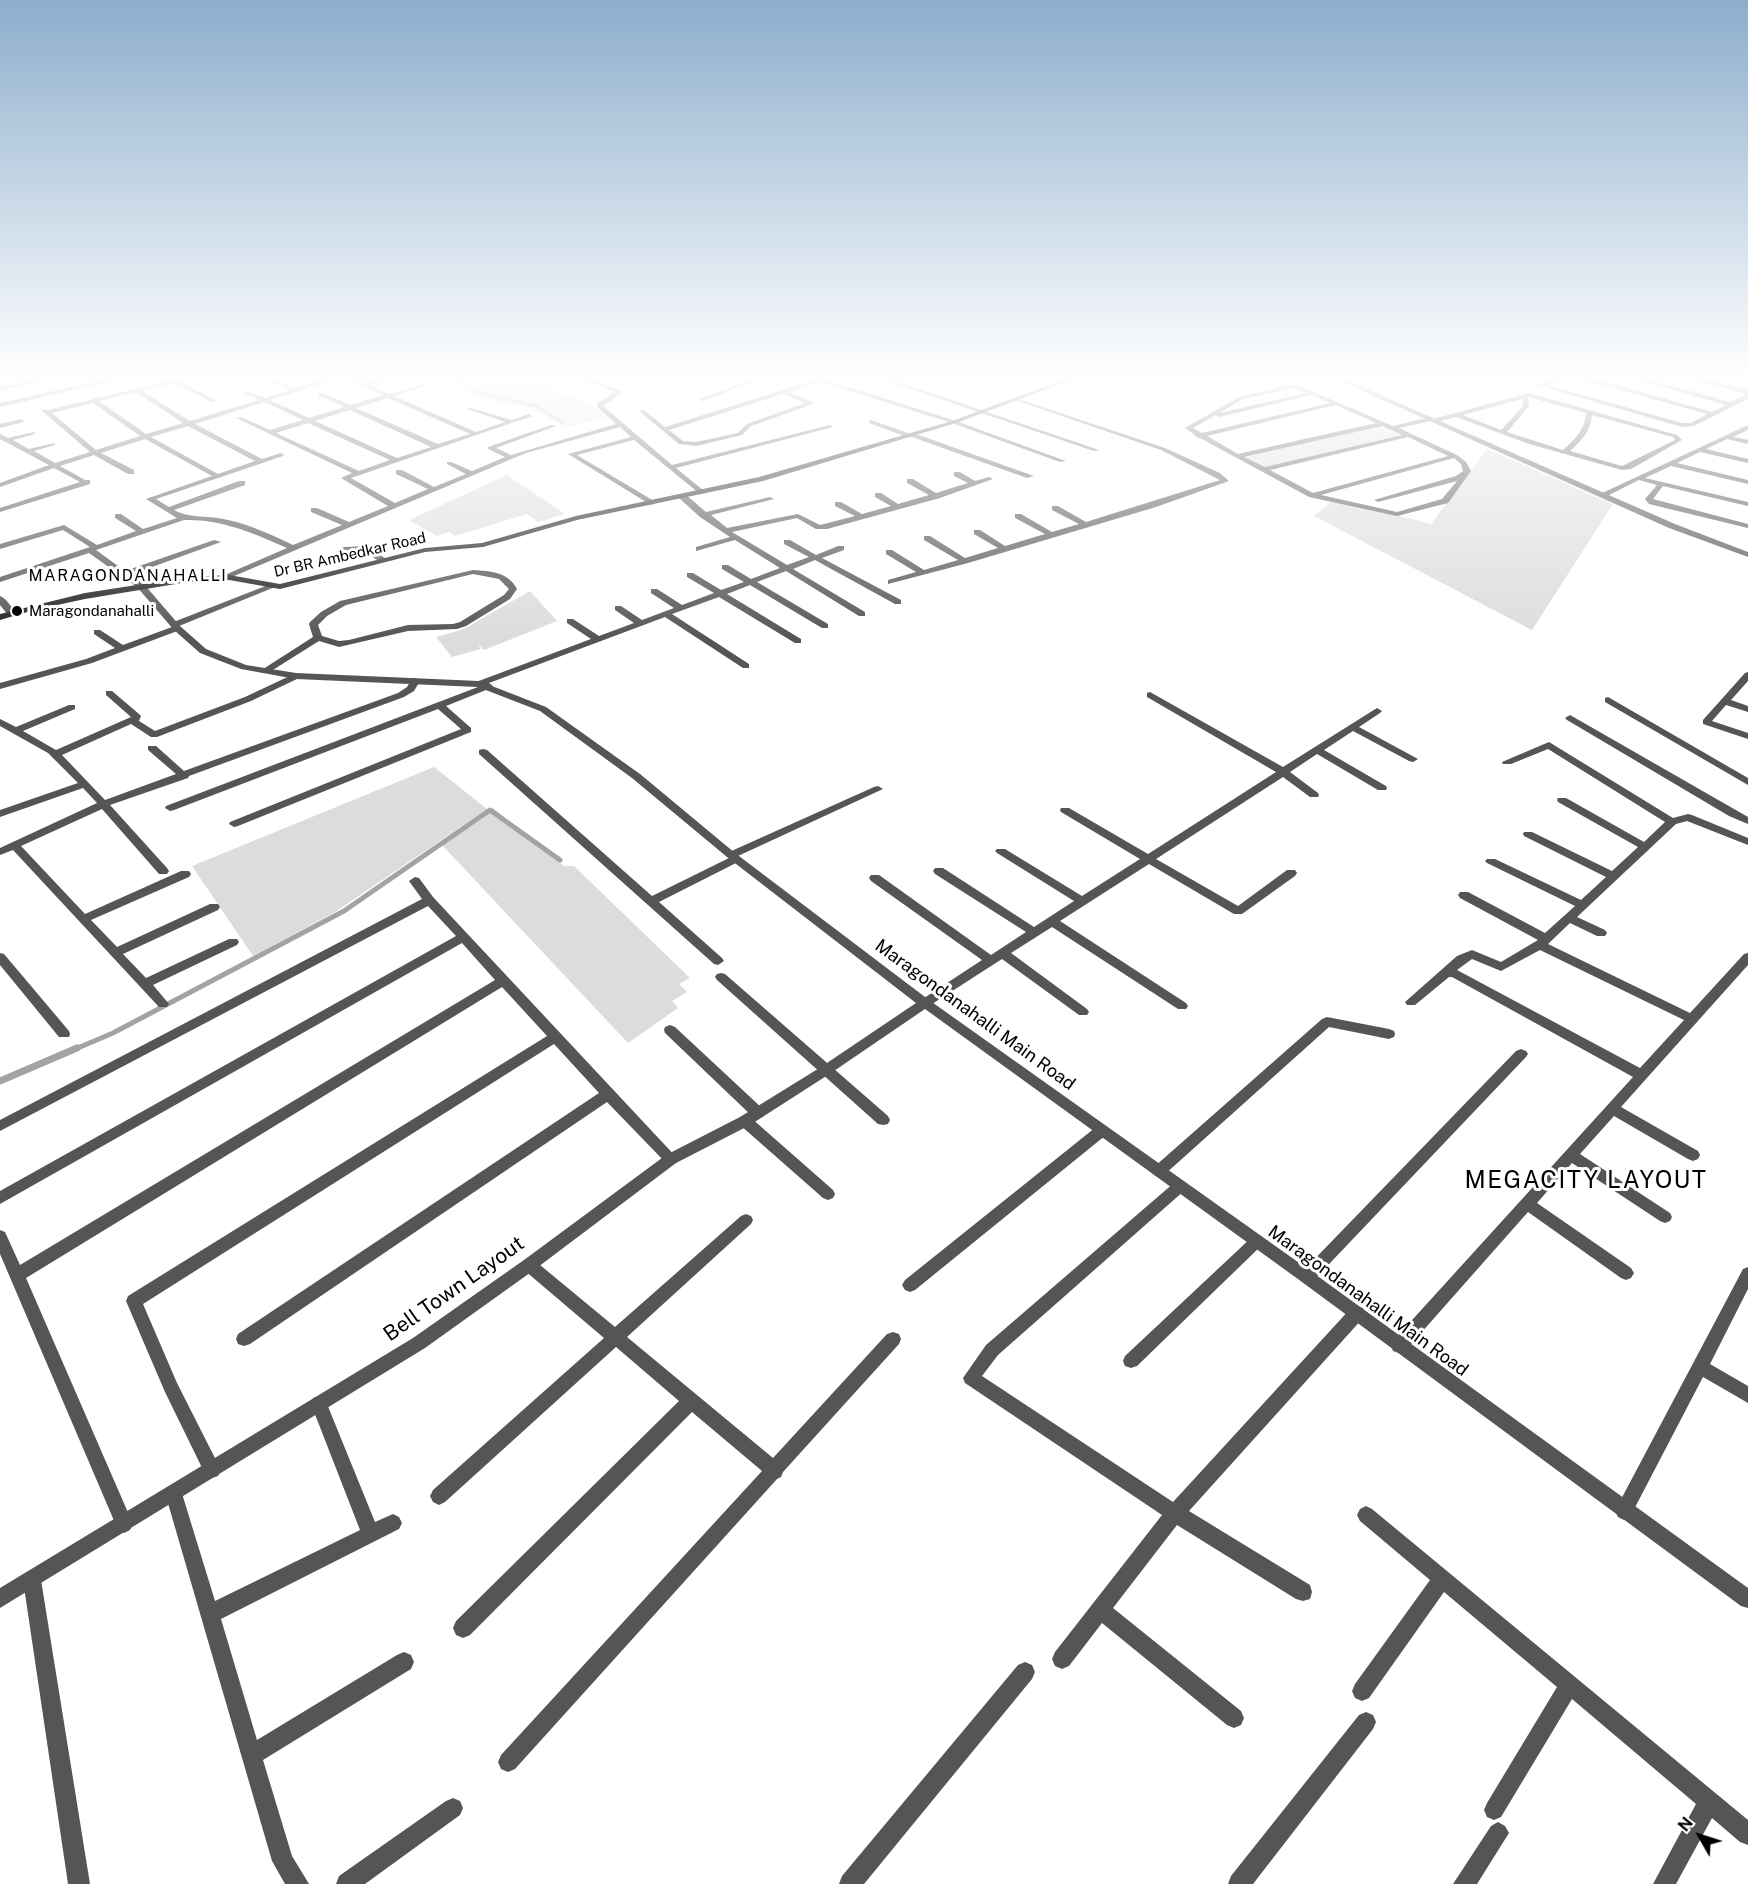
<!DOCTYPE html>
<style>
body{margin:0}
#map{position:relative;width:1748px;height:1884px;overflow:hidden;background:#fff;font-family:"Public Sans",sans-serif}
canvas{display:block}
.north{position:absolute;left:1670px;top:1806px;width:60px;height:60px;-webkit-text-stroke:4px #fff;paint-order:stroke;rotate:309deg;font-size:16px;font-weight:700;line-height:24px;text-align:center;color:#000}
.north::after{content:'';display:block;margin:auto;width:21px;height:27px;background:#000;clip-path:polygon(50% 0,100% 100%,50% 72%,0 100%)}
</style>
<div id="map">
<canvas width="1748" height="1884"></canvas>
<div class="north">N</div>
</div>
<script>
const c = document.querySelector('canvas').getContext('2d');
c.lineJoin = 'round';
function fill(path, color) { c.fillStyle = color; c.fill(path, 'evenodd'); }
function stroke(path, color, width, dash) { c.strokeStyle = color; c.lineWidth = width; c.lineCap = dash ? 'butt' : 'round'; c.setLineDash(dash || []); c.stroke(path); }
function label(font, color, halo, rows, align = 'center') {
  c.font = font + ' "Public Sans",sans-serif'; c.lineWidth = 6; c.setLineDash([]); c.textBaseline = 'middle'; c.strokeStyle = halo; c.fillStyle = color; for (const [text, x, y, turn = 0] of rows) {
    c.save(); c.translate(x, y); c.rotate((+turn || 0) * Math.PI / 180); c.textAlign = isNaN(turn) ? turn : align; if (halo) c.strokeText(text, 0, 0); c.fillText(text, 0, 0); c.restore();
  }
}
const green = new Path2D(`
 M440 375H527L542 381 550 389 587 403 606 418 569 427 526 407 487 400Z
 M1378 426 1399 435 1263 468 1243 458Z
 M1487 449 1613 504 1532 630 1314 516 1334 499 1431 524Z
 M507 475 565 514 538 522 527 514 455 536 449 532 437 536 409 520Z
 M530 591 557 621 484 650 477 643 481 649 452 657 436 637 464 629Z
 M434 767 487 809 335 912 253 956 192 866Z
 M493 808 564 866H574L690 978 679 984 687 992 672 1001 678 1008 628 1043 442 845Z`);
const streamFar2 = new Path2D(`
 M446 375 476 392 536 406 563 423`);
const streamFar1 = new Path2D(`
 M73 1050 113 1033 344 911 490 810 560 860`);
const stream = new Path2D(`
 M0 1081 77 1048`);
const minor = new Path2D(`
 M54 375H65L0 391V387Z
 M125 375H136L0 407V403Z
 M160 375H168L217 401 212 402 174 383 142 391 190 421 259 400 245 393V391L265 398 290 390 254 375H262L296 388 339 375H348L270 400 309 418 344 407 318 395V393H322L351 405 383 395 355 383V381L364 383 391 375H401L369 385 389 394 425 384V386L394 396 476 432 505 422 467 409V407L512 420 529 414 532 416 351 478 395 503 428 489 396 474V470H402L434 487 466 474 447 464V462H451L472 471 505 457 488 449V447L551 425 556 426 496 448 511 455 616 424 597 407 598 403 615 392 570 375H579L622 391V393L603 406 672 465 830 425 833 427 676 468 703 490V494H700L634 440 577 455 654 501 655 503 651 505 568 454 631 437 620 427 526 453 227 579 220 577 287 548C253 533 221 519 184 520L96 550 125 571 214 540 221 542 130 575 143 583V587H137L89 553 0 582V577L90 547 63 530 0 549V544L64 525 97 545 136 531 115 518V514H121L143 529 177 518 146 499 212 476 145 439 101 453 134 470V474H128L94 455 60 466 85 480H90V484L0 512V508L80 482 54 468 0 487V483L49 465 0 439V434L8 438 35 432V434L13 440 29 449 55 443V445L34 451 55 463 90 452 42 411V409L48 410 169 381ZM136 392 183 423 146 434 99 401ZM388 398 470 434 438 444 356 408ZM264 402 303 420 270 430 241 417 236 418 352 473 341 478 388 506 349 522 317 508H311V512L342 525 293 545C272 535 251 525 228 520 210 515 190 519 174 510L245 485V481H239L169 507 156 499 283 456 284 455 281 453 262 459 195 424ZM93 403 140 436 96 450 52 413ZM350 410 431 447 397 458 315 421ZM308 423 390 460 359 471 276 433ZM188 426 255 461 218 474 151 437Z
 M639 375H648L660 380 657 382Z
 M762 375H770L703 401 698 400Z
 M802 375H811L956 421 1066 461 1060 462 952 423 821 382 789 392 813 402V404L751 426 742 435 696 446 679 444 639 411 644 410 665 427 815 380ZM783 394 805 403 747 424 738 433 696 442 683 441 669 430Z
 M869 375H878L1099 450 1094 451Z
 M1567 375H1580L1712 412 1726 405 1622 375H1632L1731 402 1746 394 1677 375H1687L1713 382 1726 375H1734L1719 383 1748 391V399L1694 426 1682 427 1537 385ZM1573 377 1707 414 1691 423H1682L1547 385Z
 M1295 384 1393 426 1430 417 1433 419 1529 393 1677 435 1682 440 1631 469 1622 470 1529 444 1456 417 1434 423 1431 421 1399 428 1457 455 1466 462 1471 471 1448 503 1397 516 1309 497 1200 438 1196 437 1195 435 1185 428 1239 397ZM1294 388 1306 393 1219 413 1243 399ZM1312 395 1330 403 1202 433 1193 428 1216 415 1219 417ZM1528 397 1586 413C1585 430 1575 439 1563 450L1507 432 1529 406ZM1522 399 1523 406 1501 430 1463 415ZM1336 405 1376 423 1238 454 1207 436ZM1592 415 1673 437 1675 440 1622 466 1570 451C1581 441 1591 431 1592 415ZM1382 426 1402 435 1265 467 1244 457ZM1408 437 1448 456 1313 493 1270 470ZM1454 458 1461 464 1463 471 1456 476 1374 500 1378 502 1457 481 1442 499 1397 512 1321 495Z
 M1015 398 1165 448 1220 473 1229 481 1156 507 968 563 888 584V580L916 572 886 554V550H892L924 570 958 560 924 540V536H930L965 558 998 548 974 534V530H980L1005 546 1045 534 1015 518V514H1021L1052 532 1079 524 1052 510V506H1058L1086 522 1220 480 1161 450 1015 400Z
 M21 419 24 421 23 422 0 428V424Z
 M871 420 911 434H916L1034 476 1027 478 912 437H907L869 423V421Z
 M1748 425V430L1733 437 1748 440V444L1727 439 1706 449 1748 459V463L1700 452 1677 463 1748 480V484L1671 466 1645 478 1748 502V506L1663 486 1653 499 1748 524V528L1649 504 1645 499 1657 485 1639 480 1605 497 1598 495Z
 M954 472H960L975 481 989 477 993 479 940 498 827 529H816L797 518 732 532 787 565 809 557 784 544V540H790L816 555 838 546H844V550L822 558 901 600V604H895L815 560 793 569 865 612V616H859L786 571 757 582 828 624V628H822L750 585 727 594 801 639V643H795L719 597 672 614 749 664V668H743L665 617 489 683 493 686 491 688 446 706 471 728V732L238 826 234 827 229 824 230 822 461 729 438 709 174 810 170 811 165 808 166 806 478 687 474 684 476 682 591 639 567 623V619H573L599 636 634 623 615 610V606H621L642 620 674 608 651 593V589H657L682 605 714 593 687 577V573H693L721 590 744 582 722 569V565H728L751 579 780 568 735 540 696 551V547L730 537 700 517 679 498V494H685L706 512 770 497 774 499 711 515 727 528 798 514 820 525 855 516 835 506V502H841L862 514 891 506 875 497V493H881L898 504 929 495 907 483V479H913L936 493 968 483 954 476Z
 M366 546 385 558V562C375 562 370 553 361 550 353 549 347 553 340 549L344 547Z
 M473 570C491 571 508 572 517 589L510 599 466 626 457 629 408 631 339 647 319 641 268 673H262L260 671 313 637 309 624 310 622 321 612 340 601ZM473 574 499 579 509 589 504 595 460 622 453 624 408 625 349 640 339 641 322 636 318 625 327 616 346 605Z
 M268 585 275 587 179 626 181 628 180 630 92 663 0 689V683L86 659 115 648 94 634V630H100L123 645 172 627 170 625 171 623Z
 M0 596C6 598 15 610 14 615H8L0 605Z
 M1748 672V681L1731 700 1748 706V712L1726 705 1712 721 1748 733V739L1703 724V720L1745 673Z
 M296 673 301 676 299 678 251 701 157 737H151L131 724 62 755 105 800 176 774 148 750V746H156L184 771 398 693 407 687 412 679 415 678 420 681 414 691 404 697 189 776 188 778 110 805 167 868 169 871 167 874H159L102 809 21 846 85 914 181 871H189L191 874 189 877 91 920 117 947 210 904H218L220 907 218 910 123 954 146 978 229 939H237L239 942 237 945 153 985 169 1004 167 1007H159L13 850 0 855V848L97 803 83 788 0 817V810L78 783 48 753 0 726V719L16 727 69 705H75V709L23 731 56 750 131 717 106 695V691H112L139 714 141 716 139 721 155 731 245 697Z
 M1150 692 1283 767 1377 708 1382 711 1380 713 1359 727 1418 759 1413 762 1409 761 1353 731 1324 750 1386 786 1387 788 1386 790H1378L1317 754 1290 772 1318 793 1319 795 1318 797H1310L1283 777 1156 859 1238 906 1287 870H1295L1297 873 1295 876 1242 914H1234L1149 864 1060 921 1186 1003 1188 1006 1186 1009H1178L1052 927 1011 953 1087 1009 1089 1012 1087 1015H1079L1002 959 929 1006H921L919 1003 921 1000 982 960 871 881 869 878 871 875H879L991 955 1026 932 935 874 933 871 935 868H943L1034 927 1074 901 997 853 995 851 997 849H1005L1082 896 1140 859 1061 812 1060 810 1061 808H1069L1148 854 1276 772 1147 697V693Z
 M1608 697 1748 778V785L1605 702V698Z
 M1570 715 1748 817V824L1729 816 1567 720 1565 718Z
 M1549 742 1673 818 1688 814 1692 815 1748 838V845L1687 821 1676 824 1577 917 1605 930 1607 933 1605 936H1597L1570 923 1548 944 1690 1013 1744 954 1748 953V965L1621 1107 1698 1151 1700 1155 1698 1159 1693 1161 1688 1159 1614 1116 1580 1154 1670 1213 1672 1217 1670 1221 1665 1223 1660 1221 1572 1163 1537 1203 1631 1268 1634 1273 1631 1278 1626 1280 1621 1278 1528 1212 1405 1351 1399 1353 1393 1351 1391 1346 1393 1341 1633 1077 1452 977H1449L1415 1005H1407L1405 1002 1457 956 1472 950 1501 962 1538 940 1460 898 1458 895 1460 892H1468L1545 933 1575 906 1487 863 1485 861 1487 859H1495L1581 900 1606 877 1524 836 1523 834 1524 832H1532L1612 871 1638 847 1558 802 1557 800 1558 798H1566L1644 842 1665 822 1548 749 1511 764H1503L1502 762ZM1540 950 1684 1020 1640 1068 1457 970 1472 959 1501 971Z
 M483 749 487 750 652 896 729 858 725 855 727 853 874 787 878 786 883 789 738 856 742 859 740 861 659 902 722 958 724 961 718 965 714 964 479 754V750Z
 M415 877 419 878 433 897 678 1159 676 1163 671 1165 666 1163 607 1102 250 1344 244 1346 238 1344 236 1339 238 1334 599 1093 554 1044 143 1304 177 1383 221 1470 218 1476 212 1478 206 1476 165 1392 126 1301 128 1296 547 1036 502 987 26 1278 133 1524 130 1530 124 1533 118 1530 0 1254V1230L5 1232 20 1265 495 980 462 943 0 1204V1191L456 936 428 906 0 1131V1120L422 899 409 881Z
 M0 953 4 954 69 1031 70 1034 69 1037H59L0 965Z
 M721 973 725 974 888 1116 890 1120 888 1124 883 1125 878 1124 717 980 715 977 717 974Z
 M1327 1017 1389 1029 1394 1031 1395 1034 1394 1037 1389 1039 1329 1027 1164 1175 1159 1177 1154 1175 1152 1171 1154 1167 1322 1019Z
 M670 1025 675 1027 763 1109 765 1113 763 1117 758 1118 753 1117 665 1033 664 1030 665 1027Z
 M1521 1049 1526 1051 1528 1054 1526 1057 1312 1282 1307 1284 1302 1282 1299 1277 1302 1272 1516 1051Z
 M745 1116 750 1117 833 1190 835 1194 833 1198 828 1200 823 1198 740 1125 738 1121 740 1117Z
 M1101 1126 1106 1127 1108 1131 1106 1135 915 1290 910 1292 905 1290 902 1285 905 1280 1096 1127Z
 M1180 1180 1185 1182 1187 1186 1185 1190 998 1355 982 1376 1173 1502 1351 1308 1357 1306 1363 1308 1365 1313 1363 1318 1189 1511 1310 1585 1312 1592 1310 1599 1303 1601 1296 1599 1177 1525 1113 1608 1241 1711 1244 1718 1241 1725 1234 1728 1227 1725 1102 1623 1069 1666 1062 1669 1055 1666 1052 1659 1055 1652 1162 1515 965 1383 963 1378 986 1345 1175 1182Z
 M746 1214 751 1216 753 1220 751 1224 627 1337 773 1458 887 1334 893 1332 899 1334 901 1339 899 1344 783 1472 781 1477 777 1479 515 1769 508 1772 501 1769 498 1762 501 1755 762 1471 692 1412 470 1635 463 1638 456 1635 453 1628 456 1621 679 1401 616 1347 445 1502 439 1505 433 1502 430 1496 433 1490 604 1338 524 1270 521 1265 524 1260 529 1258 534 1260 615 1327 741 1216Z
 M1257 1235 1262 1237 1265 1241 1262 1245 1137 1366 1131 1368 1125 1366 1123 1361 1125 1356 1252 1237Z
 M1748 1267V1289L1710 1364 1748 1386V1403L1703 1377 1630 1517 1624 1520 1618 1517 1615 1511 1618 1505 1743 1269Z
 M319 1396 325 1398 327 1404 375 1522 393 1514 399 1517 402 1523 399 1529 221 1619 257 1740 397 1655 404 1652 411 1655 414 1662 411 1669 263 1760 292 1856 309 1884H285L272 1861 165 1493 168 1487 174 1484 180 1487 215 1601 360 1530 311 1404 313 1398Z
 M1366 1506 1372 1509 1748 1820V1845L1740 1842 1712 1818 1676 1884H1653L1696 1804 1572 1699 1501 1817 1494 1820 1487 1817 1484 1810 1487 1803 1557 1687 1444 1592 1369 1698 1362 1701 1355 1698 1352 1691 1355 1684 1430 1580 1360 1521 1357 1515 1360 1509Z
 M32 1571 39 1573 41 1580 90 1884H68L23 1580 25 1573Z
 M1025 1662 1032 1665 1035 1672 1032 1679 864 1884H839L842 1876 1018 1665Z
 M1366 1712 1373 1715 1376 1722 1373 1729 1253 1884H1228L1231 1876 1359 1715Z
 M453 1798 460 1801 463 1808 460 1815 365 1884H336L339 1876 446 1801Z
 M1498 1822 1505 1826 1509 1833 1477 1884H1453L1491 1826Z`);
const tertiary = new Path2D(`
 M1327 375H1335L1675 524 1748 552V557L1669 528Z
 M137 583H143L180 626 206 649 246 665 296 673 479 681 546 707 640 774 735 853 929 1000 1312 1272 1748 1588V1608L1741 1606 1302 1282 925 1009 831 1073 750 1125 676 1163 534 1270 425 1348 0 1608V1588L413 1338 524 1260 666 1155 740 1117 821 1067 916 1003 727 857 632 778 540 711 478 687 296 679 241 669 200 653 174 630 137 587Z`);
const secondary = new Path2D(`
 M1076 375H1084L956 423 763 481 577 520 483 547 425 552 280 589 229 580 188 582 85 599 34 610 0 620V614L85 593 188 577 229 575 280 584 425 548 482 543 576 516 759 477 952 421Z`);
const markers = [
 [17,611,6,"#000"]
];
const farStreetnames = [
 ["Dr BR Ambedkar Road",350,555,-13]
];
const farPoinames = [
 ["Maragondanahalli",29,611]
];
const farNeighbourhoodnames = [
 ["MARAGONDANAHALLI",128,576]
];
const streetNames = [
 ["Maragondanahalli Main Road",975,1015,36],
 ["Maragondanahalli Main Road",1368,1301,36]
];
const nearStreetnames = [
 ["Bell Town Layout",454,1289,-35]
];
const nearNeighbourhoodnames = [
 ["MEGACITY LAYOUT",1586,1181]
];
fill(green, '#dcdcdc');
stroke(streamFar2, '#a3a3a3', 3);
stroke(streamFar1, '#a3a3a3', 5);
stroke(stream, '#a3a3a3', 7);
fill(minor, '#555');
fill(tertiary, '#555');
fill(secondary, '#222');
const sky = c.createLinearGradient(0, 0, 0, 639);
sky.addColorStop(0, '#8cadcc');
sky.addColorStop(0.59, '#fff');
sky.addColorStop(1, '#ffffff00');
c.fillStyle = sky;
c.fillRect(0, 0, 1748, 639);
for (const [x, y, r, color] of markers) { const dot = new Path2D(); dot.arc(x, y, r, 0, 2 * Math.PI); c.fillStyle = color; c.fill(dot); stroke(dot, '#fff', 2); }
label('15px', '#000', '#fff', farStreetnames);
label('15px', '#000', '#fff', farPoinames, 'left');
c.letterSpacing = '1.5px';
label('16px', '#000', '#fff', farNeighbourhoodnames);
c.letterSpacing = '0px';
label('18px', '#000', '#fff', streetNames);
label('21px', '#000', '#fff', nearStreetnames);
c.letterSpacing = '1.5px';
label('24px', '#000', '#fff', nearNeighbourhoodnames);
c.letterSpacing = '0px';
</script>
